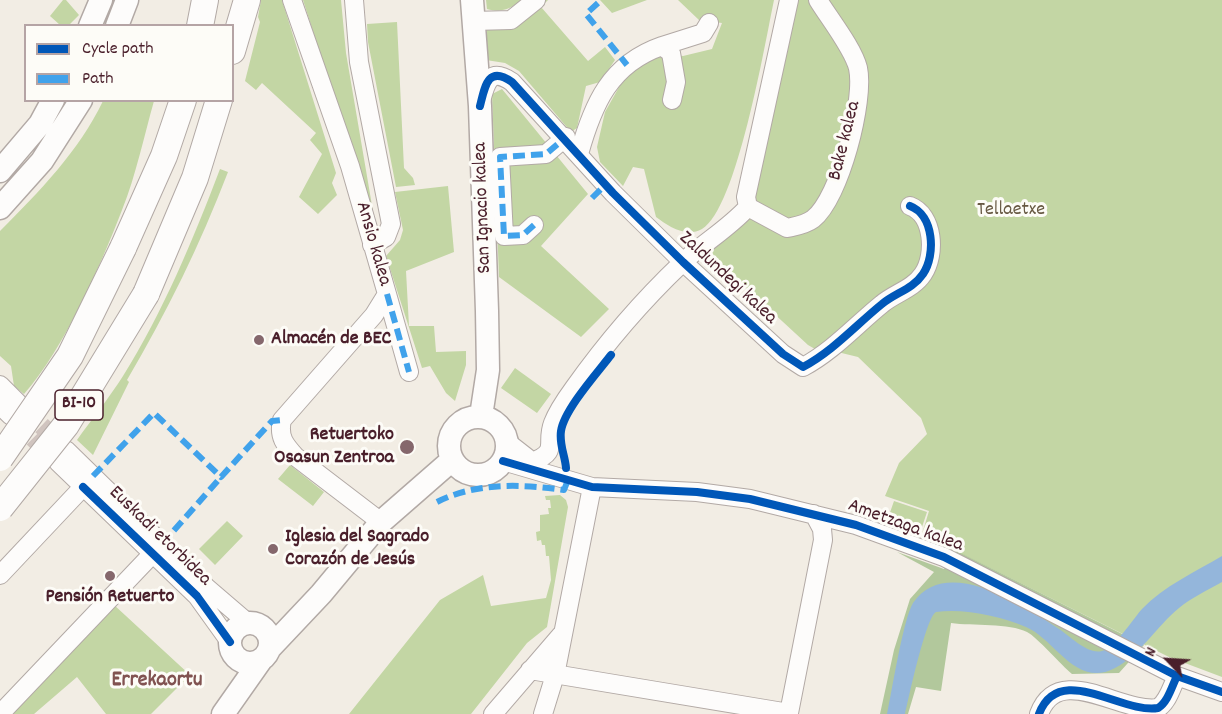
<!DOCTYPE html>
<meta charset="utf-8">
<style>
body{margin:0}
#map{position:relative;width:1222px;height:714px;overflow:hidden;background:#f2ede4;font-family:Dekko,sans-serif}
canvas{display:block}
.legend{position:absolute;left:24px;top:24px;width:210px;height:78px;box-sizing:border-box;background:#fdfcf7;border:2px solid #b5a4a5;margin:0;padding:8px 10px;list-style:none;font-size:18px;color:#4a1f2b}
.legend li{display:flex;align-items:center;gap:12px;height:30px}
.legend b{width:30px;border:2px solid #b5a4a5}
.north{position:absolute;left:1138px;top:630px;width:60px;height:60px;-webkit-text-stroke:4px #fdfcf7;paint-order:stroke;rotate:295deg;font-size:16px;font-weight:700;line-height:24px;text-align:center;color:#4a1f2b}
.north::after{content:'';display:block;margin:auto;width:21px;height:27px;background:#4a1f2b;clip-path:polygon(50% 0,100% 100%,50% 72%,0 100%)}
</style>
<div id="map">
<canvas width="1222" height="714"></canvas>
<ul class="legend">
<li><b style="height:8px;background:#0057b8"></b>Cycle path</li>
<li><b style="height:8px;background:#40a2eb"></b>Path</li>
</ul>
<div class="north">N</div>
</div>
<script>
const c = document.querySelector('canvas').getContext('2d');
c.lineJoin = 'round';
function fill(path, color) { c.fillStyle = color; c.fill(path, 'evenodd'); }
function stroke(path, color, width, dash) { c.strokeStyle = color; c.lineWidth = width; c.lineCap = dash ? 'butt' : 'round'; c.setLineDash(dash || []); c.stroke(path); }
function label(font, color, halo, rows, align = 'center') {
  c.font = font + ' Dekko,sans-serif'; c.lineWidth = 6; c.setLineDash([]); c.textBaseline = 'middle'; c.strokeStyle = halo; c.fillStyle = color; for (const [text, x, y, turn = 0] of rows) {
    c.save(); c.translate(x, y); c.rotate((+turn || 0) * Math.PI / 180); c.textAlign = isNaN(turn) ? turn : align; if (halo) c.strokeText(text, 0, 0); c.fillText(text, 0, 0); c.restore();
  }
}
const green = new Path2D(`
 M63 0H66L79 15 69 25H60L50 16Z
 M261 0H282L336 173 332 183 337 195 318 214 299 197 322 154 310 140 316 133 262 83 256 90 245 81 260 22 258 17Z
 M303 0H341L346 53 376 229Z
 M486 0H522C510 9 502 13 487 9Z
 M539 0H548L541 7 588 61 605 47 615 60 600 82 586 86 577 128 571 132 519 71 505 63 486 60 487 29Z
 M600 0H647L612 13Z
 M678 0H774C765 43 737 209 702 229 686 238 668 226 656 217L644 169 633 167 623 186 600 162 597 147 605 112 623 80 655 52 683 56 712 49 722 23 699 20Z
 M791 0H1222V677L1169 657 922 534 929 511 885 496 899 463 927 434 921 418 858 357 817 347 815 349 808 345 705 250 746 197Z
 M397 22 404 168 413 178 415 185 396 187 368 42 367 24Z
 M502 89 588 194 541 246 609 309 581 337 499 277 492 94Z
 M103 101H154C144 136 136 175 122 210 100 267 64 349 24 394L14 386 11 366 0 356V231C39 192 79 151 103 101Z
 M220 169 228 172C200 245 167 312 127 380L129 382 93 455 77 440C92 419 109 398 123 376 163 312 193 240 220 169Z
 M448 186 454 252 406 271 409 326H434L436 352 466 351V365L455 401 446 393 430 366 422 368 386 256 400 240 403 230 395 192Z
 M515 368 551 394 537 413 501 388Z
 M290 465 324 492 313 506 278 479Z
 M560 495 566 500 568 507 547 627 527 643 471 714H349L440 600 483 575 491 606 546 598 551 580 549 556H546L545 545H542L541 540 537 541 536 532 540 531V515L549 514 548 508H551L550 500H546L545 496Z
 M894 501 927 512 920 533 887 521Z
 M227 521 243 536 215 565 199 549Z
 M113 604 190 675 151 714H106L77 677 34 714H10Z`);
const forest = new Path2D(`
 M953 549 1144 645 1119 673 1072 674C1061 665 1037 637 1027 632 1009 623 973 626 951 623L941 691 916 687 908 714H880L894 650 910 599 934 572 897 552 944 569Z`);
const water = new Path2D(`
 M1222 556V582C1208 590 1191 598 1179 608 1157 626 1140 655 1115 668 1076 689 1055 639 1026 627 1001 616 963 608 936 612 926 617 909 697 905 714H887C892 691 903 620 913 603 946 554 1024 605 1059 629 1070 636 1088 655 1102 651 1114 649 1133 619 1142 609 1164 586 1195 572 1222 556Z`);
const minorTunnel = new Path2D(`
 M22 407 63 446
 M14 419 54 459`);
const minor = new Path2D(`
 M292 0 350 166 387 294 374 315 282 420C278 437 285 445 296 457L381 522
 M354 0 359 62 391 224 386 237 372 245
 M789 0 746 197 748 207 787 228C796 226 805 225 813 219 840 198 865 100 858 68 853 48 829 18 818 0
 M473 21 511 20 536 0
 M662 46 703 33 709 23
 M481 101C486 82 490 67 512 82L613 193 683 262 783 354 803 367C833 351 856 325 882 304 895 293 913 289 923 274 936 255 934 215 910 206
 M579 154C593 104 610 64 662 46L671 53 676 82 672 100
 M534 225 523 235 504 236 500 157 546 154 566 137
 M387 294 409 372
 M0 385 20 405
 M0 405 11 416
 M507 442 539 467
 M66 450 206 587 248 623
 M503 461 592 487 697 492 750 499 856 525 944 557 1177 676 1222 692
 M58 462 197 596 230 642
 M532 462C560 451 545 444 553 423 558 410 566 399 574 388 606 343 642 301 682 263 703 243 728 229 748 207
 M0 575 83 487
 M530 670 789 713 823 540 822 529 814 514
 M0 714 160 546
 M493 714 561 635
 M543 714 555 675 592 487
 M1039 714C1059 661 1121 714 1158 708 1168 702 1172 686 1177 676`);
const major = new Path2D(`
 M472 0 480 106 487 311 488 370 481 416
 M90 26 101 0
 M117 26 127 0
 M0 171 40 124 53 100
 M0 208 42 161 81 100
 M449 446a29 29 0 1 1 58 0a29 29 0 1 1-58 0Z
 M230 643a20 20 0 1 1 40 0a20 20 0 1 1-40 0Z
 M270 648 321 594 381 522 452 460
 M223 714 261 660`);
const highway = new Path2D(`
 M200 26 205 0
 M232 51 247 0
 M123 248 164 156 183 100
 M146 294 195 178 219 100`);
const highwayBridge = new Path2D(`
 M0 458 70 356 123 248
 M0 508 66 425 146 294`);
const quiet = new Path2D(`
 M598 3 586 14 627 65
 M592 198 606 184
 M534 225 523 235 504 236 500 157 546 154 566 137
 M387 294 409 372
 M93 476 154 413 221 477 272 421 282 420
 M437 502C477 482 521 484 564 490L568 480
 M162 544 221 477`);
const cycleway = new Path2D(`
 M480 106C485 86 488 65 512 82L613 193 683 262 783 354 803 367C833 351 856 325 882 304 895 293 913 289 923 274 936 255 934 215 910 206
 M503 461 592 487 697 492 750 499 856 525 944 557 1177 676 1222 692
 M566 468C565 455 559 445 561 431 564 410 597 373 611 355
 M83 487 197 596 230 642
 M1039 714C1059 661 1121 714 1158 708 1168 702 1172 686 1177 676`);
const markers = [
 [259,340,6,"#85676c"],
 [407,447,8,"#85676c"],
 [273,549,6,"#85676c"],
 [110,576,6,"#85676c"]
];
const shields = [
 [79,405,48]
];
const shieldNames = [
 ["BI-10",79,405]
];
const streetNames = [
 ["Bake kalea",846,141,-76],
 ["San Ignacio kalea",484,208,-92],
 ["Ansio kalea",372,244,74],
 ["Zaldundegi kalea",727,279,43],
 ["Ametzaga kalea",905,527,20],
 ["Euskadi etorbidea",159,537,44]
];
const parkNames = [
 ["Tellaetxe",1011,211]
];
const poiNames = [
 ["Almacén de BEC",271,340],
 ["Retuertoko",394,436,"right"],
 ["Osasun Zentroa",394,459,"right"],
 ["Iglesia del Sagrado",285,538],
 ["Corazón de Jesús",285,561],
 ["Pensión Retuerto",110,598,"center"]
];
const quarterNames = [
 ["Errekaortu",157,682]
];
fill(green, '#c3d6a4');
fill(forest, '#b2c89c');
fill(water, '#94b6db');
stroke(minorTunnel, '#d0c4bf', 18, [18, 9]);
stroke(minor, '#b2a9a5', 20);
stroke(major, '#b2a9a5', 25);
stroke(highway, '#b2a9a5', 28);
stroke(minor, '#fdfcfb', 18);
stroke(major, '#fdfcfb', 22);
stroke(highway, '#fdfcfb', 26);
stroke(highwayBridge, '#b2a9a5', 28, []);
stroke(highwayBridge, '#fdfcfb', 26);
stroke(quiet, '#40a2eb', 6, [12, 6]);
stroke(cycleway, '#0057b8', 8);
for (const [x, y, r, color] of markers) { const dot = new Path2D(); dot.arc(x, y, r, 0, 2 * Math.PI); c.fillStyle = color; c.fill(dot); stroke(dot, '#fdfcf7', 2); }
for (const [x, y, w] of shields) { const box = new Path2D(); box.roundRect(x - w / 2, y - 15, w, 30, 4.5); c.fillStyle = '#fdfcf7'; c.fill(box); stroke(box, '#4a1f2b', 1.5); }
label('bold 18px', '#4a1f2b', null, shieldNames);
label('20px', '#4a1f2b', '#fdfcf7', streetNames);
label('20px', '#675943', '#fdfcf7', parkNames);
label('bold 20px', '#4a1f2b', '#fdfcf7', poiNames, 'left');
label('bold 22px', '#815351', '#fdfcf7', quarterNames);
</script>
